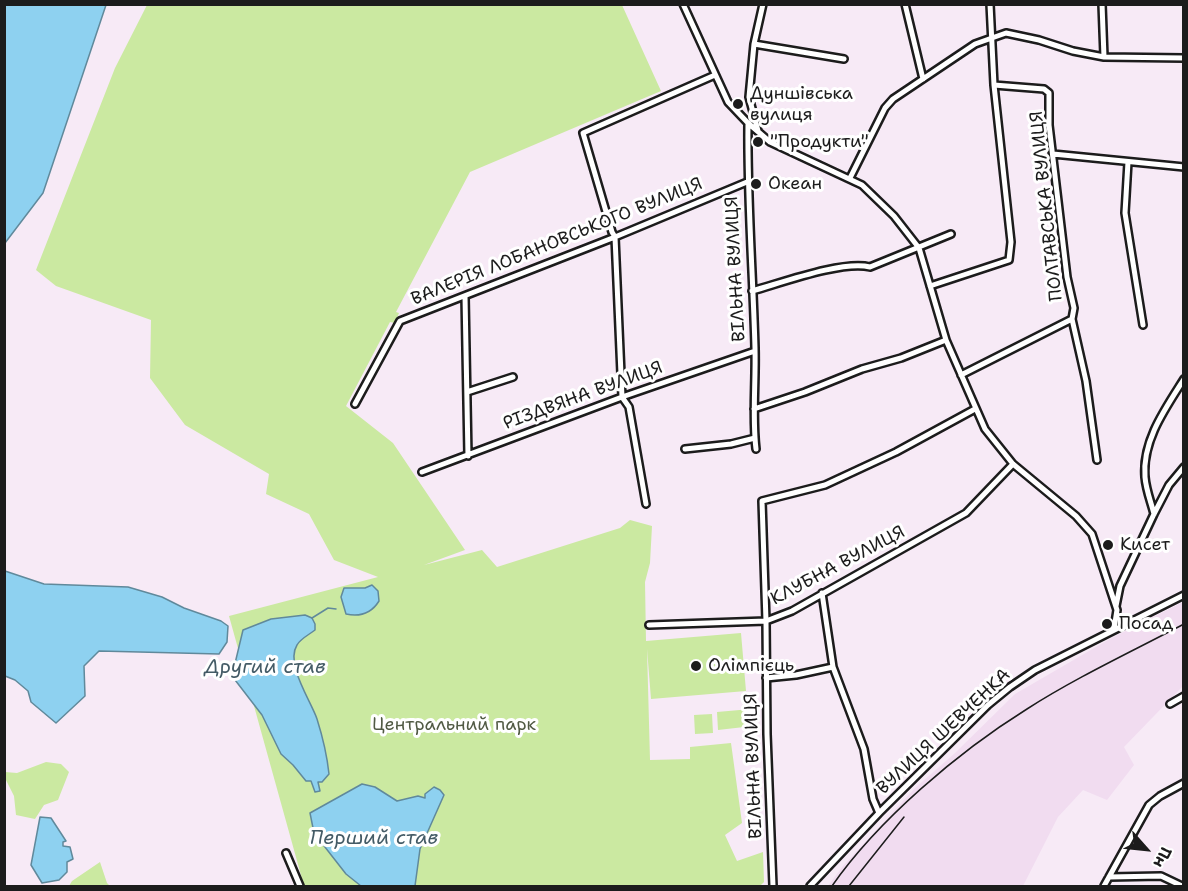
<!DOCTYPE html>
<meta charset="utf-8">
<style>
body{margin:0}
#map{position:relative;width:1188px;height:891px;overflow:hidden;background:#f7eaf6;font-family:"Shantell Sans",sans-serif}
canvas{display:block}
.frame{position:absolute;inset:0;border:6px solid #1c1c1c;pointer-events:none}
.north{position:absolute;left:1116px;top:819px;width:60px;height:60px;-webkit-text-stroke:4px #fff;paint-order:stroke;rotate:117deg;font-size:16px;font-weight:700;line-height:24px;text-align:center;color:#1c1c1c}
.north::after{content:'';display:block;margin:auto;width:21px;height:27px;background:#1c1c1c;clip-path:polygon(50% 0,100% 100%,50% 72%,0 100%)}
</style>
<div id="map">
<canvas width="1188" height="891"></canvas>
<div class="frame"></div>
<div class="north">Пн</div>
</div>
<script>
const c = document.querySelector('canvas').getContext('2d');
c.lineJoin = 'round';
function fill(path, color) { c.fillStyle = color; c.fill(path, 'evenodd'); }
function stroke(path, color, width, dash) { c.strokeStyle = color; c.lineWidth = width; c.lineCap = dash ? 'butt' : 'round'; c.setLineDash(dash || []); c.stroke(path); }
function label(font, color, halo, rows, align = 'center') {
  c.font = font + ' "Shantell Sans",sans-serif'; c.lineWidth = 6; c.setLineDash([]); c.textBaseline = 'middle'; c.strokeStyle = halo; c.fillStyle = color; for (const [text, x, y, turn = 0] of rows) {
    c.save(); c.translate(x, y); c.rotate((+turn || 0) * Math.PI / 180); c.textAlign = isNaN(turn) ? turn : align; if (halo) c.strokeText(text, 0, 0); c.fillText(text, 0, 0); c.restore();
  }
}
const built = new Path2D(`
 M1183 602V686L1124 747 1134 765 1107 800 1083 790 1058 817 1023 886H828L843 866 915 788 955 753 1015 694 1108 640Z`);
const green = new Path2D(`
 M147 5H622L661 91 470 172 396 312 399 313 395 323 390 322 346 406 393 443 465 550 424 565 482 550 497 567 620 528 630 520 652 526 650 563 645 582 646 641 741 633 746 691 651 699 647 649 650 760 690 759V747L731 743 742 823 725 835 737 861 763 852 764 882 760 886H304L229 616 378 577 334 560 309 514 266 494 269 474 185 425 150 378 151 320 56 286 36 270 115 68Z
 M751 709 753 726 718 730 717 712Z
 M712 714 713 733 695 734 694 715Z
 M46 762 61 764 69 772 58 800 44 805 35 819 16 815 14 796 5 778V772L17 773Z
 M100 862 107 883 110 886H69L72 881Z`);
const water = new Path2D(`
 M5 4 106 5 43 193 5 243Z
 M5 571 44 584 128 587 162 597 184 608 221 621 228 626 227 642 219 654 99 651 84 666 85 696 56 723 31 702 28 691 15 680 5 676Z
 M372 585 378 591 379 601C371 614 360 617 346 614L341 597 344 588H365Z
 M305 615 312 618 315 624V630C310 634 300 639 297 645 285 664 311 701 317 719 323 738 327 755 329 774L322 782H318L320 791 315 792 311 781H306L293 765 281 754 262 715 232 676 243 630 271 619Z
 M362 784 375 787 397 801 418 796 425 798V794L434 787 440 790 444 795 420 849 415 886H361L346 874 314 833 310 813Z
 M40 817 51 818 66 841 63 842V846L70 847 73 859 67 862V872L59 880 42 883 31 865Z`);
const stream = new Path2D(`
 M312 618 328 608 336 609`);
const street = new Path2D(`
 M683 4 728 102 748 123 770 142 862 185 894 216 919 248 946 340 985 429 1013 464 1076 516 1092 534 1117 610 1114 629
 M905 4 923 79
 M1102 4 1104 57
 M754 44 844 59
 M748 123C747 199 753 273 755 348 756 382 752 416 756 449
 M758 131 749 97 754 44 763 4
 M1053 154 1184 167
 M1128 162 1125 213 1143 325
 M850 178 885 108 893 99 975 44 1006 33 1039 40 1073 51 1104 57 1184 58
 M930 286 1009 260 1011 242 994 85 990 4
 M752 291C781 283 843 260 870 267L951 234
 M465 296 468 456
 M1072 319 1086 381 1097 460
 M961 375 1072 319 1074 308 1067 277 1049 125V93L1044 89 994 85
 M467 392 513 377
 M355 404 400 321 615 237 747 182
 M754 409 805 392 862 369 901 358 946 340
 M685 449 731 444 755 438
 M422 472 622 397 755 351
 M646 504 629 407 622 397 615 237 612 232 583 133 715 75
 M1154 514C1151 502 1146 490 1145 477 1142 441 1165 409 1184 379
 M822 593 833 667 864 749 873 799 879 813
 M1116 606 1120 586 1154 514 1169 485 1184 467
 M649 625 766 621 792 611 966 513 1013 464
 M766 678 796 675 833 667
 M1170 704 1184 696
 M286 853 300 886
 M1109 877 1161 876 1182 886
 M773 886 767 734 766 621 762 501 825 485 896 452 975 409
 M810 886 879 813 988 705 1010 687 1035 670 1184 595
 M1104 886 1149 805 1160 796 1184 783`);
const rail = new Path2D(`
 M832 886C878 820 958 752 1027 709 1077 677 1131 652 1184 624
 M849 886 904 817`);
const markers = [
 [738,104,6,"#1c1c1c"],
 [758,142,6,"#1c1c1c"],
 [756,184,6,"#1c1c1c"],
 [1108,545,6,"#1c1c1c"],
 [1107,624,6,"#1c1c1c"],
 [696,666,6,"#1c1c1c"]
];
const poiNames = [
 ["Дуншівська",750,94],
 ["вулиця",750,115],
 ["\"Продукти\"",770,142],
 ["Океан",768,184],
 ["Кисет",1120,545],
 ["Посад",1119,624],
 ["Олімпієць",708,666]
];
const streetNames = [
 ["ПОЛТАВСЬКА ВУЛИЦЯ",1047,206,-96],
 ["ВАЛЕРІЯ ЛОБАНОВСЬКОГО ВУЛИЦЯ",557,242,-22],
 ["ВІЛЬНА ВУЛИЦЯ",736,269,-93],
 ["РІЗДВЯНА ВУЛИЦЯ",583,396,-20],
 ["КЛУБНА ВУЛИЦЯ",838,566,-28],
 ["ВУЛИЦЯ ШЕВЧЕНКА",944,732,-43],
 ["ВІЛЬНА ВУЛИЦЯ",754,766,-92]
];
const parkNames = [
 ["Центральний парк",454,725]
];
const waterNames = [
 ["Другий став",265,668],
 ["Перший став",374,839]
];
fill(built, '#f1dcf0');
fill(green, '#cbe9a1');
fill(water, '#8ed1f0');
stroke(water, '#60899b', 1.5);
stroke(stream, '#60899b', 1.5);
stroke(street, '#1c1c1c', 10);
stroke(street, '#fff', 5);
stroke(rail, '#1c1c1c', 1.5);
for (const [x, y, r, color] of markers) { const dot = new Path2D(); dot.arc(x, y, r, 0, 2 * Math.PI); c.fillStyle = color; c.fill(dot); stroke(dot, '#fff', 2); }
label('18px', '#1c1c1c', '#fff', poiNames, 'left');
label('18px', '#1c1c1c', '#fff', streetNames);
label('18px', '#515a44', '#fff', parkNames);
label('italic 20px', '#445b66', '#fff', waterNames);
</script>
